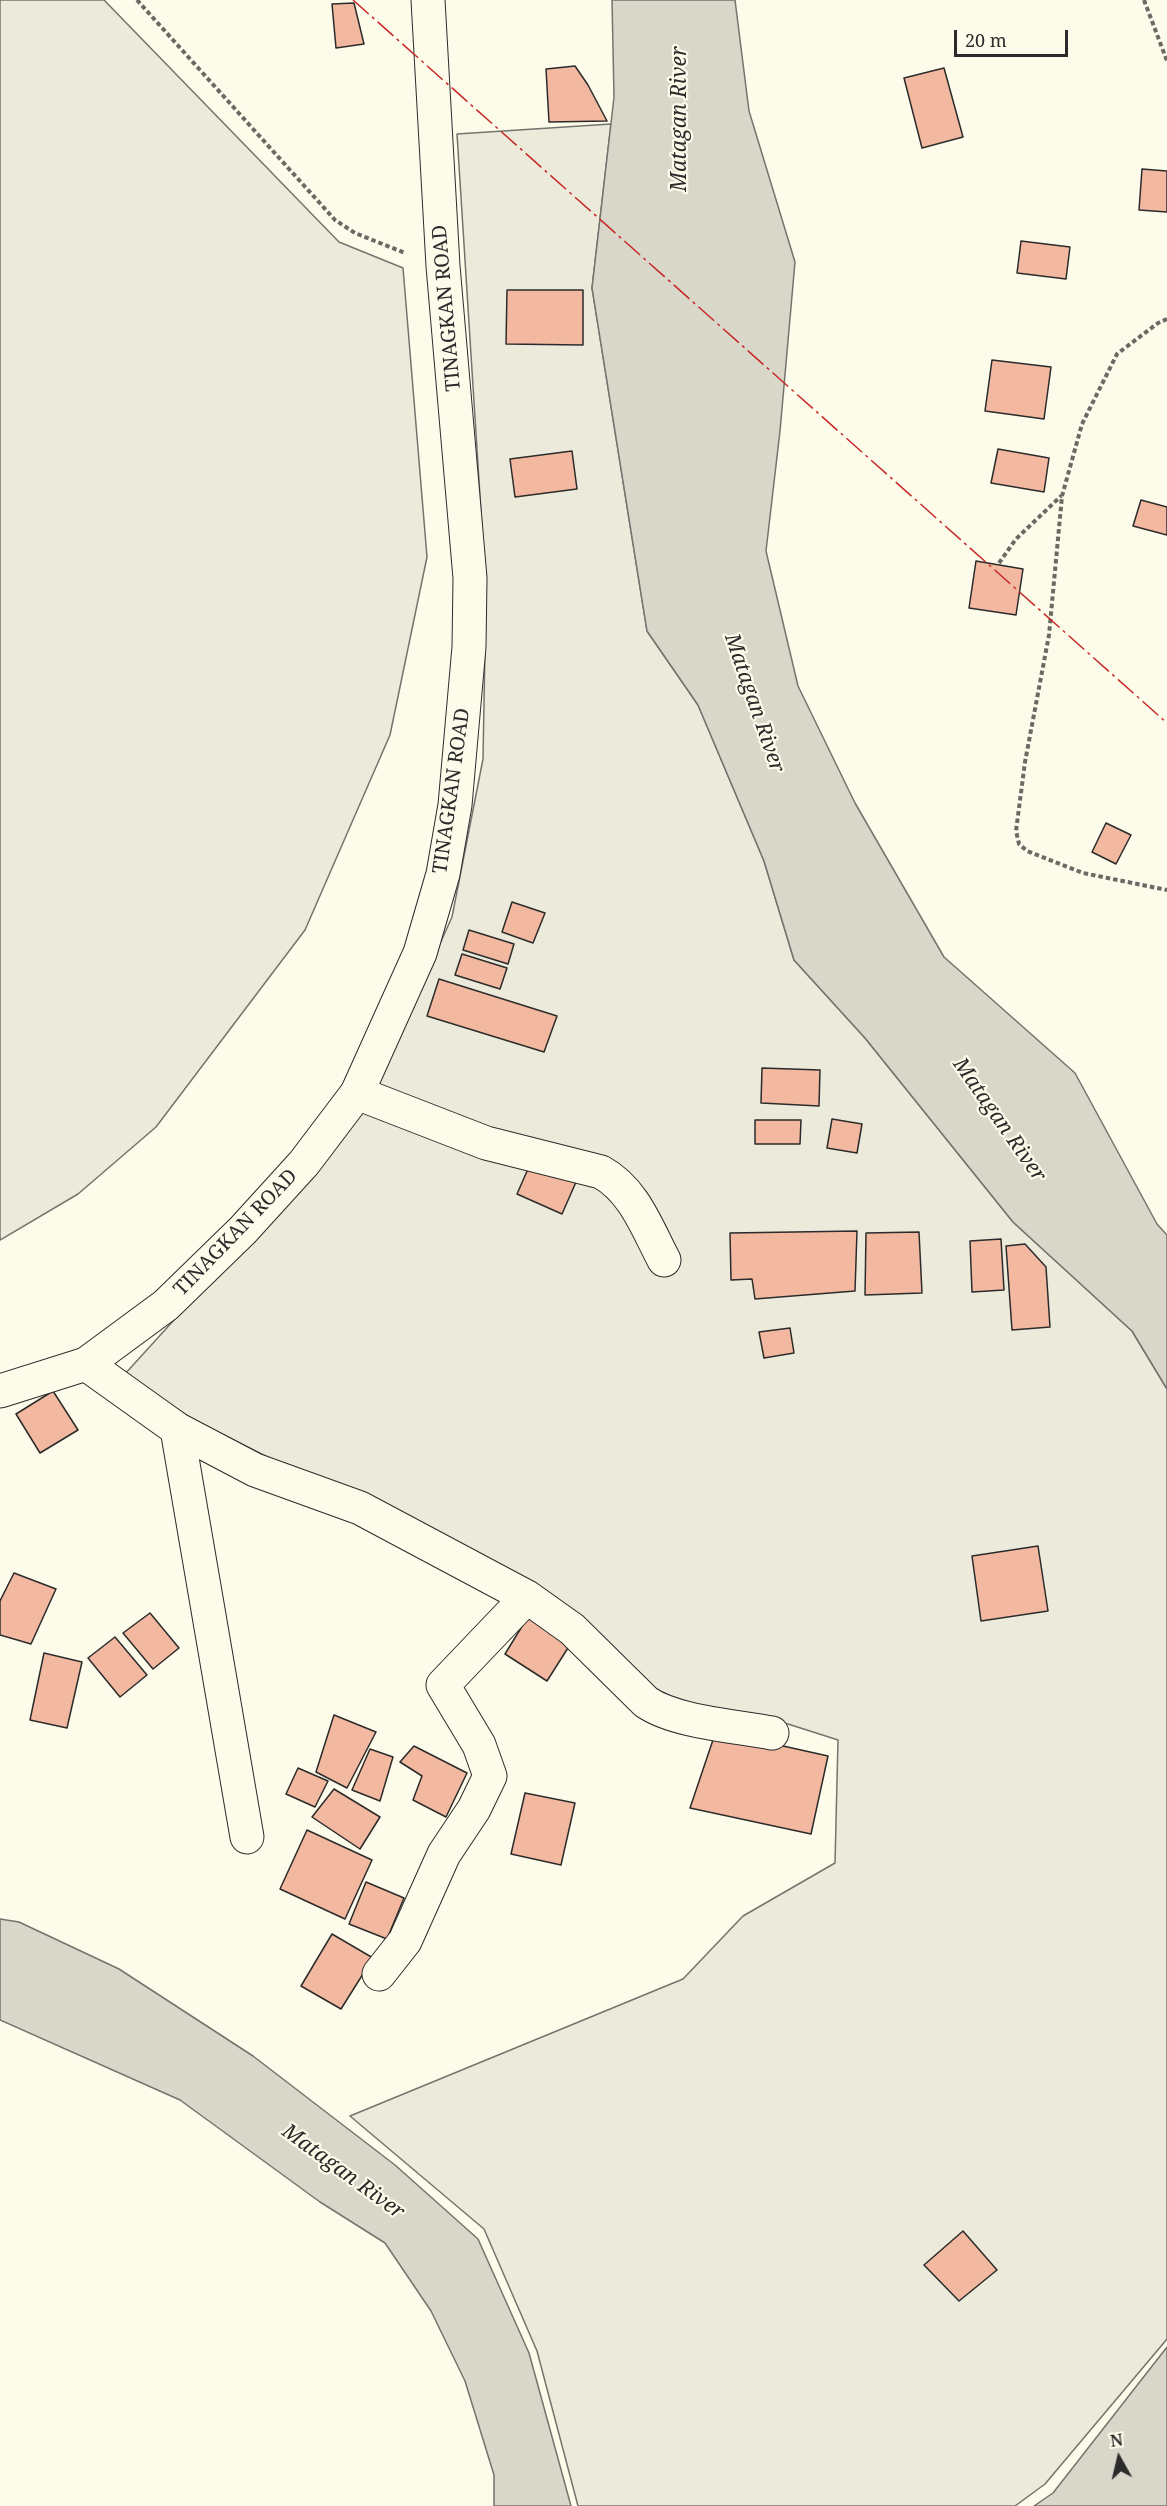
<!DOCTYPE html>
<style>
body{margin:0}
#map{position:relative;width:1167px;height:2506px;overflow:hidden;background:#fdfbea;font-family:"Noto Serif",serif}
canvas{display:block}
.north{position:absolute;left:1089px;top:2428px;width:60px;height:60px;-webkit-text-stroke:4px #fdfbea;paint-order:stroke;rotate:352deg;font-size:16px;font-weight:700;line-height:24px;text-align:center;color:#2b2b2b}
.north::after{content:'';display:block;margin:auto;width:21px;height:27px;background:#2b2b2b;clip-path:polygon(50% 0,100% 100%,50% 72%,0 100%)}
.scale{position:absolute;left:954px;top:30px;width:114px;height:27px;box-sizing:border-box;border:3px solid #2b2b2b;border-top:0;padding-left:8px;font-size:18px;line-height:21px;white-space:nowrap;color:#2b2b2b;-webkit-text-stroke:4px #fdfbea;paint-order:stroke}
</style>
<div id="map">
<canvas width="1167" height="2506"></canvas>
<div class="north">N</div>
<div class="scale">20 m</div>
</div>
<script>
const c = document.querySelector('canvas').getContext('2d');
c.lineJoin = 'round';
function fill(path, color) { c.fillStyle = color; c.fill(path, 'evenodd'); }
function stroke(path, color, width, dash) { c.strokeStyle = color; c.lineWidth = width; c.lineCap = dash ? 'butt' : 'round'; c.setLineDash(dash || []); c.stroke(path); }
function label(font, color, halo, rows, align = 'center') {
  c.font = font + ' "Noto Serif",serif'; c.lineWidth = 4.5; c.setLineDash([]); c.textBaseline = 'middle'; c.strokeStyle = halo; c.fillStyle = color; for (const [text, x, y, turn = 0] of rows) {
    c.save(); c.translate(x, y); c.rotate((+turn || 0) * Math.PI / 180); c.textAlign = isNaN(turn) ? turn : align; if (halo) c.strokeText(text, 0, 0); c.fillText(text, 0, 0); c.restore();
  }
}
const green = new Path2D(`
 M0 0H104L339 242 403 268 427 557 390 735 305 930 156 1127 78 1194 0 1240Z
 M611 124 592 288 647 631 698 705 764 861 794 960 865 1038 1013 1222 1132 1331 1167 1389V2339L1045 2484 1015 2506H578L537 2351 484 2229 350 2116 683 1979 743 1916 835 1863 838 1740 788 1724 666 1700 347 1497 194 1420 124 1375 366 1109 452 917 483 759 486 591 457 134Z`);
const water = new Path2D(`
 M612 0H735L749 111 795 262 780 431 766 551 798 686 855 803 944 957 1075 1073 1157 1224 1167 1235V1389L1132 1331 1013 1222 865 1038 794 960 764 861 698 705 647 631 592 288 614 97Z
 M0 1919 19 1922 119 1969 253 2056 395 2165 478 2239 529 2353 571 2506H494V2475L465 2381 431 2311 385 2243 320 2202 180 2100 0 2020Z
 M1167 2347V2506H1034L1053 2493Z`);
const building = new Path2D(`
 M354 3 364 44 336 48 332 4Z
 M575 66 588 85 607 121 549 122 546 69Z
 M944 68 963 137 922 148 904 78Z
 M1142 169 1167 171V212L1139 210Z
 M1021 241 1070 247 1066 279 1017 273Z
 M507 290H583V345L506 344Z
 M992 360 1051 367 1044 419 985 411Z
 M998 449 1049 458 1044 492 991 483Z
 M572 451 577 489 515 497 510 459Z
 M1141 500 1167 507V535L1133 526Z
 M976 561 1023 569 1016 615 969 608Z
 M1106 823 1131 835 1116 864 1092 852Z
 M512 902 545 913 533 943 502 932Z
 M469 930 514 944 508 964 463 950Z
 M462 954 507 968 500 989 455 975Z
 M439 979 557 1016 544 1052 427 1016Z
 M762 1068 820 1070 819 1106 761 1103Z
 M832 1119 862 1124 857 1153 827 1148Z
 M755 1120H801L800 1144H755Z
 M531 1162 576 1182 562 1214 517 1194Z
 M857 1231 855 1291 755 1299 752 1279 731 1280 730 1233Z
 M919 1232 922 1293 865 1295 866 1233Z
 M1001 1239 1004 1290 972 1292 970 1241Z
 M1025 1244 1046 1267 1050 1327 1012 1330 1006 1246Z
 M790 1328 794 1353 764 1358 759 1332Z
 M53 1391 78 1430 40 1453 16 1414Z
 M1038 1546 1048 1611 981 1621 972 1556Z
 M14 1573 56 1589 31 1644 0 1635V1601Z
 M150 1613 179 1648 153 1669 123 1633Z
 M529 1615 573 1640 547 1681 505 1654Z
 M115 1637 147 1675 120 1697 88 1658Z
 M44 1653 82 1662 67 1728 30 1720Z
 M334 1715 376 1732 347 1788 316 1772Z
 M716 1731 828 1756 811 1834 690 1808Z
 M414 1746 467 1773 446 1817 413 1800 422 1776 400 1762Z
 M370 1749 393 1757 380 1801 352 1790Z
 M298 1768 328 1781 315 1807 286 1794Z
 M334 1789 380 1817 360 1849 312 1817Z
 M525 1793 575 1803 561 1865 511 1854Z
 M307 1830 372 1860 345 1919 280 1889Z
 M366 1882 404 1898 387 1939 349 1924Z
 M332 1934 373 1958 341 2009 301 1986Z
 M963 2231 997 2270 959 2301 924 2265Z`);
const path = new Path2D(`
 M137 0 335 220 355 233 405 253
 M1144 0 1167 61
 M1167 319 1158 323 1117 354 1082 424 1062 496 1049 635 1025 762 1016 831 1019 844 1027 851 1083 873 1167 890
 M999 563 1016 539 1061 496`);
const street = new Path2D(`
 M357 1093 486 1143 601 1172C634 1190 647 1228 664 1260
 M86 1364 177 1429 247 1837
 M177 1429 255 1470 360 1508 527 1597 572 1629 646 1702C675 1722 735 1726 772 1733
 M379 1974 405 1941 444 1854 474 1809 490 1776 479 1745 443 1685 527 1597`);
const secondary = new Path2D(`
 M0 1391 86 1364 166 1305 243 1230 304 1163 357 1093 420 953 443 874 455 805 469 647 470 578 443 266 428 0`);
const power = new Path2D(`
 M353 0 1167 723`);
const streetNames = [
 ["TINAGKAN ROAD",447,308,-95],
 ["TINAGKAN ROAD",452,791,-82],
 ["TINAGKAN ROAD",236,1233,-46]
];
const waterNames = [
 ["Matagan River",680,119,-90],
 ["Matagan River",754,703,71],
 ["Matagan River",999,1120,55],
 ["Matagan River",343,2172,36]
];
fill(green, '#ecebdb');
stroke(green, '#74746e', 1.5);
fill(water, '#d8d7c9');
stroke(water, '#74746e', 1.5);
fill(building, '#f2b8a0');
stroke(building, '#2b2b2b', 1.5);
stroke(street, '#2b2b2b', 35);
stroke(secondary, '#2b2b2b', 35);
stroke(path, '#6a6964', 4, [4.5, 3]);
stroke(street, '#fdfbea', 33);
stroke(secondary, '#fdfbea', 33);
stroke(power, '#c62828', 1.5, [21, 4.5, 3, 4.5]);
label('20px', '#2b2b2b', '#fdfbea', streetNames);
label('italic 21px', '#2b2b2b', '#fdfbea', waterNames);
</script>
